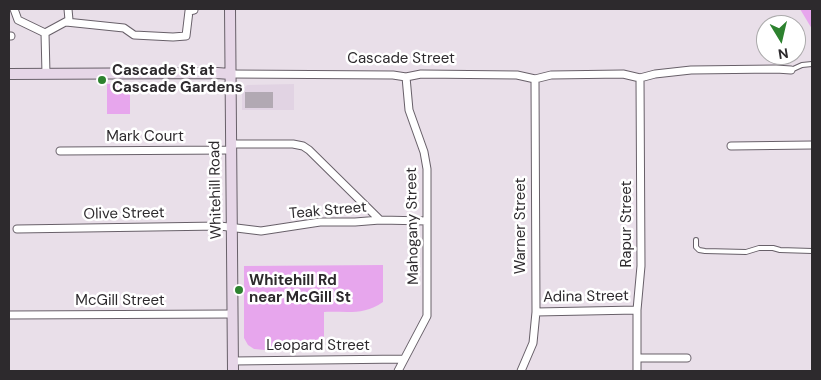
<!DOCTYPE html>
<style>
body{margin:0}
#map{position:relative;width:821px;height:380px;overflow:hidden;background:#e9dfe9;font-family:"DM Sans",sans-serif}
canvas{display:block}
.frame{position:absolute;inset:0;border:10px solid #2d2a2d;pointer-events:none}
.north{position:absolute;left:756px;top:15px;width:50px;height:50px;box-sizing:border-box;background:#fff;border:1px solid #abaaab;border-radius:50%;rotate:171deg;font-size:14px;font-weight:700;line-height:20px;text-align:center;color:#2d2a2d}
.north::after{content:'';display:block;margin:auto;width:18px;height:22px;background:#2d822f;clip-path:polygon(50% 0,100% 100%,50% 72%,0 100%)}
</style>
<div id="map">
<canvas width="821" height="380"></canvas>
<div class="frame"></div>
<div class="north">N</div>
</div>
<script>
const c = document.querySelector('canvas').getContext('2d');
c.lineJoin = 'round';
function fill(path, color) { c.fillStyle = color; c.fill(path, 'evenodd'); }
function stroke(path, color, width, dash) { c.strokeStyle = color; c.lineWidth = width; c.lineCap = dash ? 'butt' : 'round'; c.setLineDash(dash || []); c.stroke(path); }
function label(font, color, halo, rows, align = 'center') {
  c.font = font + ' "DM Sans",sans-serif'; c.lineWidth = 5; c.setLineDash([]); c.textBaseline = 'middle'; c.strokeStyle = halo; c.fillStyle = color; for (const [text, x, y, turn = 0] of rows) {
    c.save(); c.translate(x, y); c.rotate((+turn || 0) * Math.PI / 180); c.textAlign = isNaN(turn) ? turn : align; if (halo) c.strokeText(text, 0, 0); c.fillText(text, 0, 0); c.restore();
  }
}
const built = new Path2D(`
 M294 84V110H242V90L247 85Z`);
const green = new Path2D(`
 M800 9H812V29Z
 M107 84H130V114H107Z
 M383 265V302C363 316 347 311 324 312V348L265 350 254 349 248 345 244 338V266Z`);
const building = new Path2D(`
 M245 92H273V108H245Z`);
const lane = new Path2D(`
 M791 70 802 65 812 64
 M696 240V247L699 250 705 251 746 252 759 248H773L780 250 812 251`);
const street = new Path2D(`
 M14 9 18 20 45 33
 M66 22 124 28 134 35 173 37 186 36 189 11 194 10
 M45 33 46 74
 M45 33 69 20 68 9
 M9 36H11
 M230 74 393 75 406 77 421 74 517 75 535 79 551 75 623 74 640 78 655 74 691 70 776 69 791 70
 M231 144H293L303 146 309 150 380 220
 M731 146 812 145
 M60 151 231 150
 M17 229 220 226 261 231 320 222H355L380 220 427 221
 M536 312 637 310
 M9 315 232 314
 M637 358H687
 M233 361 404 359
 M398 371 427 316V169L424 152 409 110 406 77
 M521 371 533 343 536 312 535 79
 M637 371V310L641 266 640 78`);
const secondary = new Path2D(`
 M230 9 233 371
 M9 74 217 73 230 74`);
const markers = [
 [102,80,5,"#2d822f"],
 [239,290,5,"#2d822f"]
];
const streetNames = [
 ["Cascade Street",401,59],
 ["Mark Court",145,137],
 ["Whitehill Road",216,190,-91],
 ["Teak Street",328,211,-5],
 ["Olive Street",124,214,-1],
 ["Rapur Street",627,224,-90],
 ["Mahogany Street",413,226,-91],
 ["Warner Street",521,226,-90],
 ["Adina Street",586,297,-1],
 ["McGill Street",120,301],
 ["Leopard Street",318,346]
];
const poiNames = [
 ["Cascade St at",112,71],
 ["Cascade Gardens",112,88],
 ["Whitehill Rd",249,281],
 ["near McGill St",249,298]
];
fill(built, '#e1d3e3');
fill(green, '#e7a6ed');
fill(building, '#b2a9b3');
stroke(lane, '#686069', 6);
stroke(street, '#686069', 9);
stroke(secondary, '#686069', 12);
stroke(lane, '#fff', 4);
stroke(street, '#fff', 7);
stroke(secondary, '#e6d6e7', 10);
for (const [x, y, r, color] of markers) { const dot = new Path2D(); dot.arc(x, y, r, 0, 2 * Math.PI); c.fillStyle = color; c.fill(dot); stroke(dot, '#fff', 2); }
label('15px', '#2d2a2d', '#fff', streetNames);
label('bold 15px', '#2d2a2d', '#fff', poiNames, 'left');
</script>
